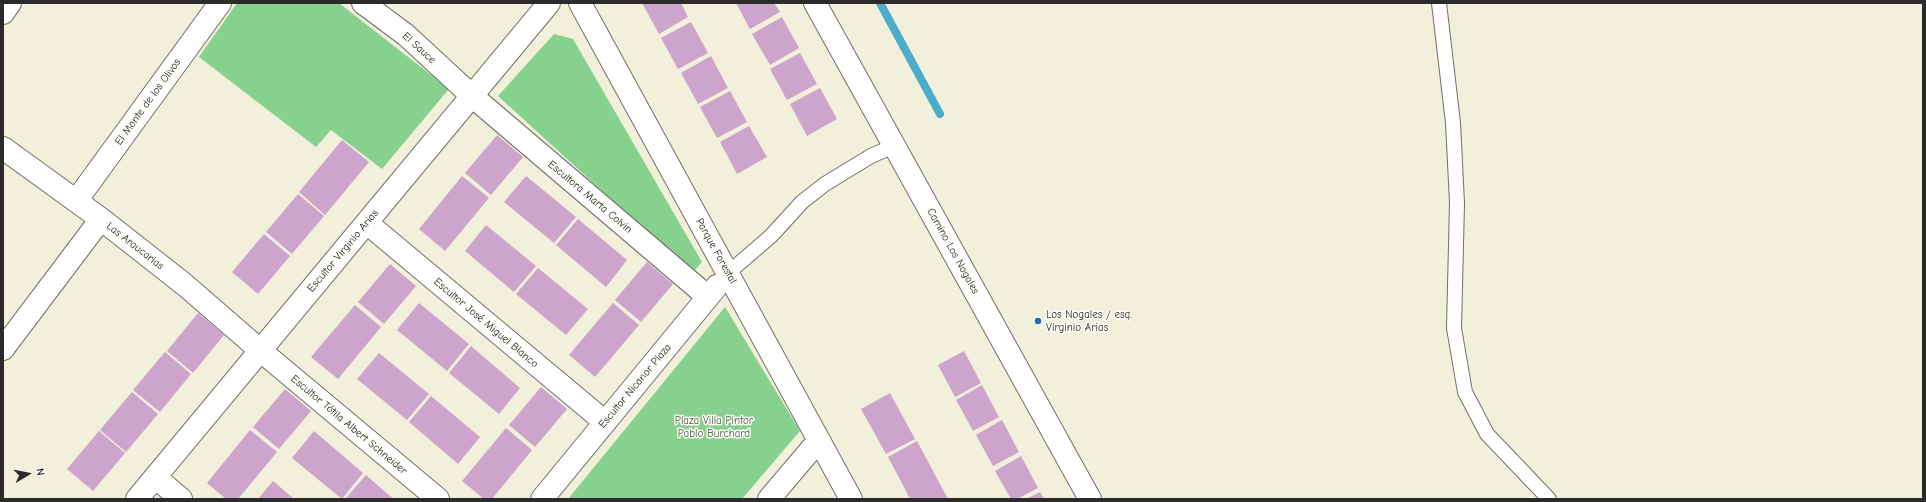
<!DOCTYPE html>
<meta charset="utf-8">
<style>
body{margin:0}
#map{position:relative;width:1926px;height:502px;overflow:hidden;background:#f2efdb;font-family:"Comic Neue",sans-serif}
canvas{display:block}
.frame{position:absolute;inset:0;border:4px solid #2b2b2b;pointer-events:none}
.north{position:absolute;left:8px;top:454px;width:40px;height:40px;-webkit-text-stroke:3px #fdfcf7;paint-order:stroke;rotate:80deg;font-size:11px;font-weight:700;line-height:16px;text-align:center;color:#2b2b2b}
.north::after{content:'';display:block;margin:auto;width:14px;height:18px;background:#2b2b2b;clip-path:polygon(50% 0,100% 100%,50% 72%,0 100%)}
</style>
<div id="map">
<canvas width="1926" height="502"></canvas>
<div class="frame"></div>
<div class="north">N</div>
</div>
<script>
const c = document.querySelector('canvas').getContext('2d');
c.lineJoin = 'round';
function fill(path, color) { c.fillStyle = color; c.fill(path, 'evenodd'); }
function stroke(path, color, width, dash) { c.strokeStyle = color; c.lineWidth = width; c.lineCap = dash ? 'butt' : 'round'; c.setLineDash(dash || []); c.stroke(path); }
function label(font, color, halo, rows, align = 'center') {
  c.font = font + ' "Comic Neue",sans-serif'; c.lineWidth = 3; c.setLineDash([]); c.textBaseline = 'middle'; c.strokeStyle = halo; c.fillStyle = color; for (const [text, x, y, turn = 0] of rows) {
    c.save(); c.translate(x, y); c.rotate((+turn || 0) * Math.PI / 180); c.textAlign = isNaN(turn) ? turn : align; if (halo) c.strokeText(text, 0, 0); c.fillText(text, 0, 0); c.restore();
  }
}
const green = new Path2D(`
 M237 3H339L449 89 382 169 331 130 316 147 199 57Z
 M554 34 573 39 702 262 692 273 498 96Z
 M725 307 800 431 742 499H568Z`);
const stream = new Path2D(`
 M880 3 940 114`);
const building = new Path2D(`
 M642 3H681L688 17 659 34Z
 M736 3H774L780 12 750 29Z
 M782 17 799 48 770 65 752 34Z
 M691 22 708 53 678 69 661 38Z
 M800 53 817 84 787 100 770 69Z
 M711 56 728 88 698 104 681 73Z
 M820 88 837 119 807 136 790 104Z
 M730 91 747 122 717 138 700 107Z
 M749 126 767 157 737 174 720 142Z
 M497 135 523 157 491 195 465 173Z
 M342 140 369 162 325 215 299 192Z
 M462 176 489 198 445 251 419 229Z
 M526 176 576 217 554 243 504 202Z
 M298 194 324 216 292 254 266 232Z
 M578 219 627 260 606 287 556 245Z
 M486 225 536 266 514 292 465 251Z
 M264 234 290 256 258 294 232 272Z
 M647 262 673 284 641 322 615 300Z
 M390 264 416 286 384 324 358 302Z
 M538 268 588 309 566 335 516 294Z
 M419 303 469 344 447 371 397 330Z
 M613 303 639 325 595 377 569 355Z
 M355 305 381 327 338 379 311 357Z
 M198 313 224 335 193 373 167 351Z
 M471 346 520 388 499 414 449 373Z
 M964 351 981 383 955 397 938 365Z
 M165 352 191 374 160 412 133 390Z
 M379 353 429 394 407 420 357 379Z
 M982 385 999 417 973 431 956 400Z
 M541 387 567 409 535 447 509 425Z
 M285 389 311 411 279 449 253 427Z
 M132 392 158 414 126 452 100 430Z
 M890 393 915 439 886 454 861 409Z
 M431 396 480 437 458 464 409 422Z
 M1002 420 1019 452 993 466 976 435Z
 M506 428 532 450 492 499H484L462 481Z
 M250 430 277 452 238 499H226L207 483Z
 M99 431 125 453 93 491 67 469Z
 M314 431 363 473 342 499 292 458Z
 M917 441 933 471 948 499H910L904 487 888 457Z
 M1021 456 1038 488 1017 499H1011L995 471Z
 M366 475 390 496 394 499H345Z
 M273 481 294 499H258Z
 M1040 492 1044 499H1026Z`);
const lane = new Path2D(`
 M1439 3 1453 123 1457 203 1454 328 1465 392 1487 434 1549 499
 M728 273 771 236 802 202 825 184 871 156 894 146`);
const street = new Path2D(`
 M363 3 406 35 472 96 708 297
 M580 3 851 499
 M815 3 1090 499
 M3 13 10 3
 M3 148 101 219 185 285 261 351 438 499
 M76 201 220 3
 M367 223 605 422
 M3 349 101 219
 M155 477 181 499
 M137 499 549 3
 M542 499 717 286
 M769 499 819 440`);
const markers = [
 [1038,321,4,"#1f6fb2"]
];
const streetNames = [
 ["El Sauce",419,48,42],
 ["El Monte de los Olivos",148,102,-54],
 ["Escultora Marta Colvin",590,197,40],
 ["Las Araucarias",135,246,38],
 ["Escultor Virginio Arias",343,251,-50],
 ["Parque Forestal",716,251,61],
 ["Camino Los Nogales",953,251,61],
 ["Escultor José Miguel Blanco",486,323,40],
 ["Escultor Nicanor Plaza",635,386,-50],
 ["Escultor Tótila Albert Schneider",349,425,40]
];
const poiNames = [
 ["Los Nogales / esq.",1046,315],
 ["Virginio Arias",1046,328]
];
const parkNames = [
 ["Plaza Villa Pintor",714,421],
 ["Pablo Burchard",714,434]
];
fill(green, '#87d18e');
stroke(stream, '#4caccb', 8);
fill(building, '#cda4cc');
stroke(lane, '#717069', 16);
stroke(street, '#717069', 24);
stroke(lane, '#fff', 14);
stroke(street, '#fff', 22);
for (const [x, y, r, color] of markers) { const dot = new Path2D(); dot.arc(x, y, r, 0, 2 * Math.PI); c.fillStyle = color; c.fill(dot); stroke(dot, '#fdfcf7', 1.5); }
label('11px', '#2b2b2b', '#fdfcf7', streetNames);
label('11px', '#2b2b2b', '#fdfcf7', poiNames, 'left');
label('11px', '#475d49', '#fdfcf7', parkNames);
</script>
